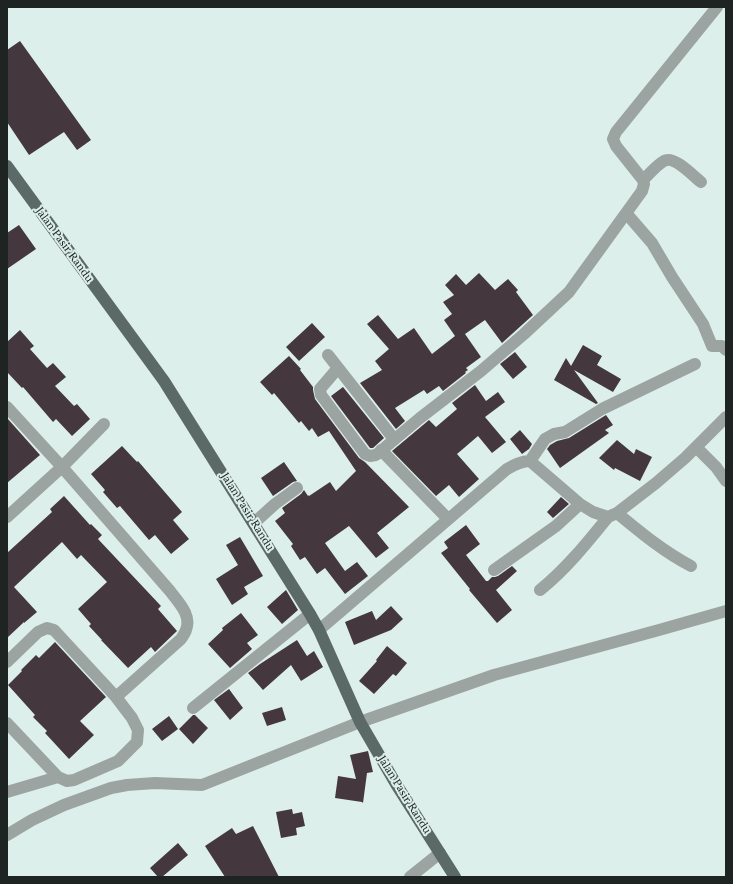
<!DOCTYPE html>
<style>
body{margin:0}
#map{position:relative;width:733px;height:884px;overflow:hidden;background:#ddefeb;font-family:"Libre Baskerville",serif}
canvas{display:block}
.frame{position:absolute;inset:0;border:8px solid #1d2422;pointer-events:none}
</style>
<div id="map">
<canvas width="733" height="884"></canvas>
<div class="frame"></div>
</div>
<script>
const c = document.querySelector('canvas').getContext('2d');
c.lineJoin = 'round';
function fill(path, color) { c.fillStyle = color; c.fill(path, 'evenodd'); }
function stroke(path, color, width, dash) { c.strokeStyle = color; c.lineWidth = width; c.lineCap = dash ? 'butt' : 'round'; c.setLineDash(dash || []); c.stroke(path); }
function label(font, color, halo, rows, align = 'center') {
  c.font = font + ' "Libre Baskerville",serif'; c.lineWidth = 4; c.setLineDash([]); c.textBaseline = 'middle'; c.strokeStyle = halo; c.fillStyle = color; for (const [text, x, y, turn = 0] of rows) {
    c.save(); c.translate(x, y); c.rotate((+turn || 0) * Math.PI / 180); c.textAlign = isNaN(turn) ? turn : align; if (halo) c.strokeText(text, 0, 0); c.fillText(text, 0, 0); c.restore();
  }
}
const building = new Path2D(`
 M20 41 91 140 77 150 64 132 29 155 7 122V50Z
 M19 225 36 249 7 269V233Z
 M479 273 495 290 508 279 518 290 516 292 533 315 502 343 485 320 465 334 481 357 466 368 468 370 465 372 466 373 443 391 439 386 427 394 424 390 395 408 405 421 396 429 360 383 382 370 375 361 389 349 367 324 378 315 398 339 414 328 432 354 455 336 444 320 452 314 443 302 454 295 445 285 456 274 466 285Z
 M312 323 325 337 299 361 286 347Z
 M20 330 34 346 30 349 47 368 53 363 66 377 55 386 74 406 77 404 90 419 72 436 56 419 53 422 23 387 22 388 7 372V342Z
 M583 345 602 356 597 365 621 379 613 392 574 370 598 403 596 404 554 380 566 358 571 366Z
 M515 352 527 367 513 379 500 364Z
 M289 356 301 369 300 370 313 387V390L315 399 359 458 365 462 409 507 377 533 389 548 376 558 349 526 325 543 345 571 357 562 368 576 345 594 325 568 317 574 305 557 300 560 291 546 293 544 275 521 285 513 282 508 301 494 304 490 308 496 309 495V496L330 482 336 491 356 471 329 431 318 437 312 428 309 431 301 421 299 423 274 393 272 395 260 382Z
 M475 385 486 401 498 392 505 402 485 417 506 442 492 453 478 436 457 454 479 479 459 497 449 485 436 496 392 451 429 420 436 427 457 409 452 403Z
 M343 387 384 438 373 448H370L331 396Z
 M606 415 613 425 605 430 609 433 560 468 547 449 550 445 557 441 569 438Z
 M7 418 40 455 7 483Z
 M520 430 532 444 529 449 522 454 510 439Z
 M617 440 634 454 636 449 652 457 640 481 615 468 614 470 599 458Z
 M122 446 137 462 138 461 182 512 173 520 189 539 171 554 155 535 149 540 120 506 117 508 103 492 105 490 91 474Z
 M284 462 297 481 293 482 273 496 261 478Z
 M64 496 90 525 91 524 102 535 98 539 161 606 158 609 177 631 155 652 151 647 128 668 101 640H102L89 626 91 624 78 609 107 582 81 555 77 559 62 542 14 587 37 612 24 623V622L7 638V553L52 512 50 509Z
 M561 497 569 504 553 518 547 512Z
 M466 525 480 544 466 555 486 581H488L492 577H495L498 576 512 566 517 571 496 590 512 610 497 623 469 590 470 589 441 553 448 548 444 542Z
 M240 537 263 576 244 587 248 594 232 605 216 579 238 565 226 545Z
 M286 590 298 610 282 624 267 607Z
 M391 606 403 619 391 630 354 645 345 622 372 611 376 620Z
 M241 613 258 635 247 643 252 649 230 668 208 644 223 630 222 628Z
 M297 640 307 656 314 651 323 667 301 681 291 665 263 690 248 673 260 664Z
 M55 642 106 697 80 721 94 735 69 759 45 733 47 731 33 717 35 715 8 685 22 671 21 670 36 655 39 658Z
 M387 646 407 663 396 676 393 674 374 694 359 681 377 661 376 660Z
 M229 689 243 708 230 720 214 700Z
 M282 707 286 720 267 726 262 713Z
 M193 715H195L208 728 193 744 179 729Z
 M169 716 178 729 162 741 152 729Z
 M368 751 373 772 367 773 363 803 362 802 335 798 338 776 356 779 350 755Z
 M292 809 293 814 302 812 305 826 296 828 297 835 281 838 276 812Z
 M253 826 279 877H225L205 846 232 828 236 834Z
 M178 843 188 855 162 877H158L150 868Z`);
const minor = new Path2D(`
 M643 180C648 175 658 164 664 161 674 155 693 176 701 182
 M626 213 652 243 672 277 703 324 712 346H722L726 350
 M328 355 394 439
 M338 368 320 389 321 395 365 454 370 456 376 455 420 418 481 371 524 334 569 292 642 191 644 184 643 180 616 146 613 139 616 132 717 7
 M7 407 62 467 170 591C178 602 192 615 186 630 185 633 183 636 181 639L116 697 54 630 47 628 38 632 7 662
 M696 447 716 467 726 481
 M381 450 448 519
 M530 461 543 442 545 439 554 434 565 432 602 409 695 364
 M617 513C640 532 664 552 691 566
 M7 517 62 467 104 424
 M254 523 275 504 297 488
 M494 570 556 526 580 504
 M540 590C566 569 587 543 608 517
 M319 630 507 469C514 465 521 461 530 461L580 504 593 512 608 517 617 513 656 483 685 458 726 417
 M193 708 310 614
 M7 723 58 777 67 781 74 780 118 761 137 742 138 730 132 718 116 697
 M7 792 58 777
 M7 835 32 820 64 805 111 788 127 785 155 783 202 785 360 722 494 675 659 630 726 611
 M410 877 440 853`);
const major = new Path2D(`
 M7 166 164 381 310 614 319 630 360 722 396 784 455 877`);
const streetNames = [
 ["Jalan Pasir Randu",64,245,54],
 ["Jalan Pasir Randu",247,512,58],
 ["Jalan Pasir Randu",404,795,58]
];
fill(building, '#44383e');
stroke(minor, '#9ca4a2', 12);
stroke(major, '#5c6a67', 12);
label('10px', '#1d2422', '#ddefeb', streetNames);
</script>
